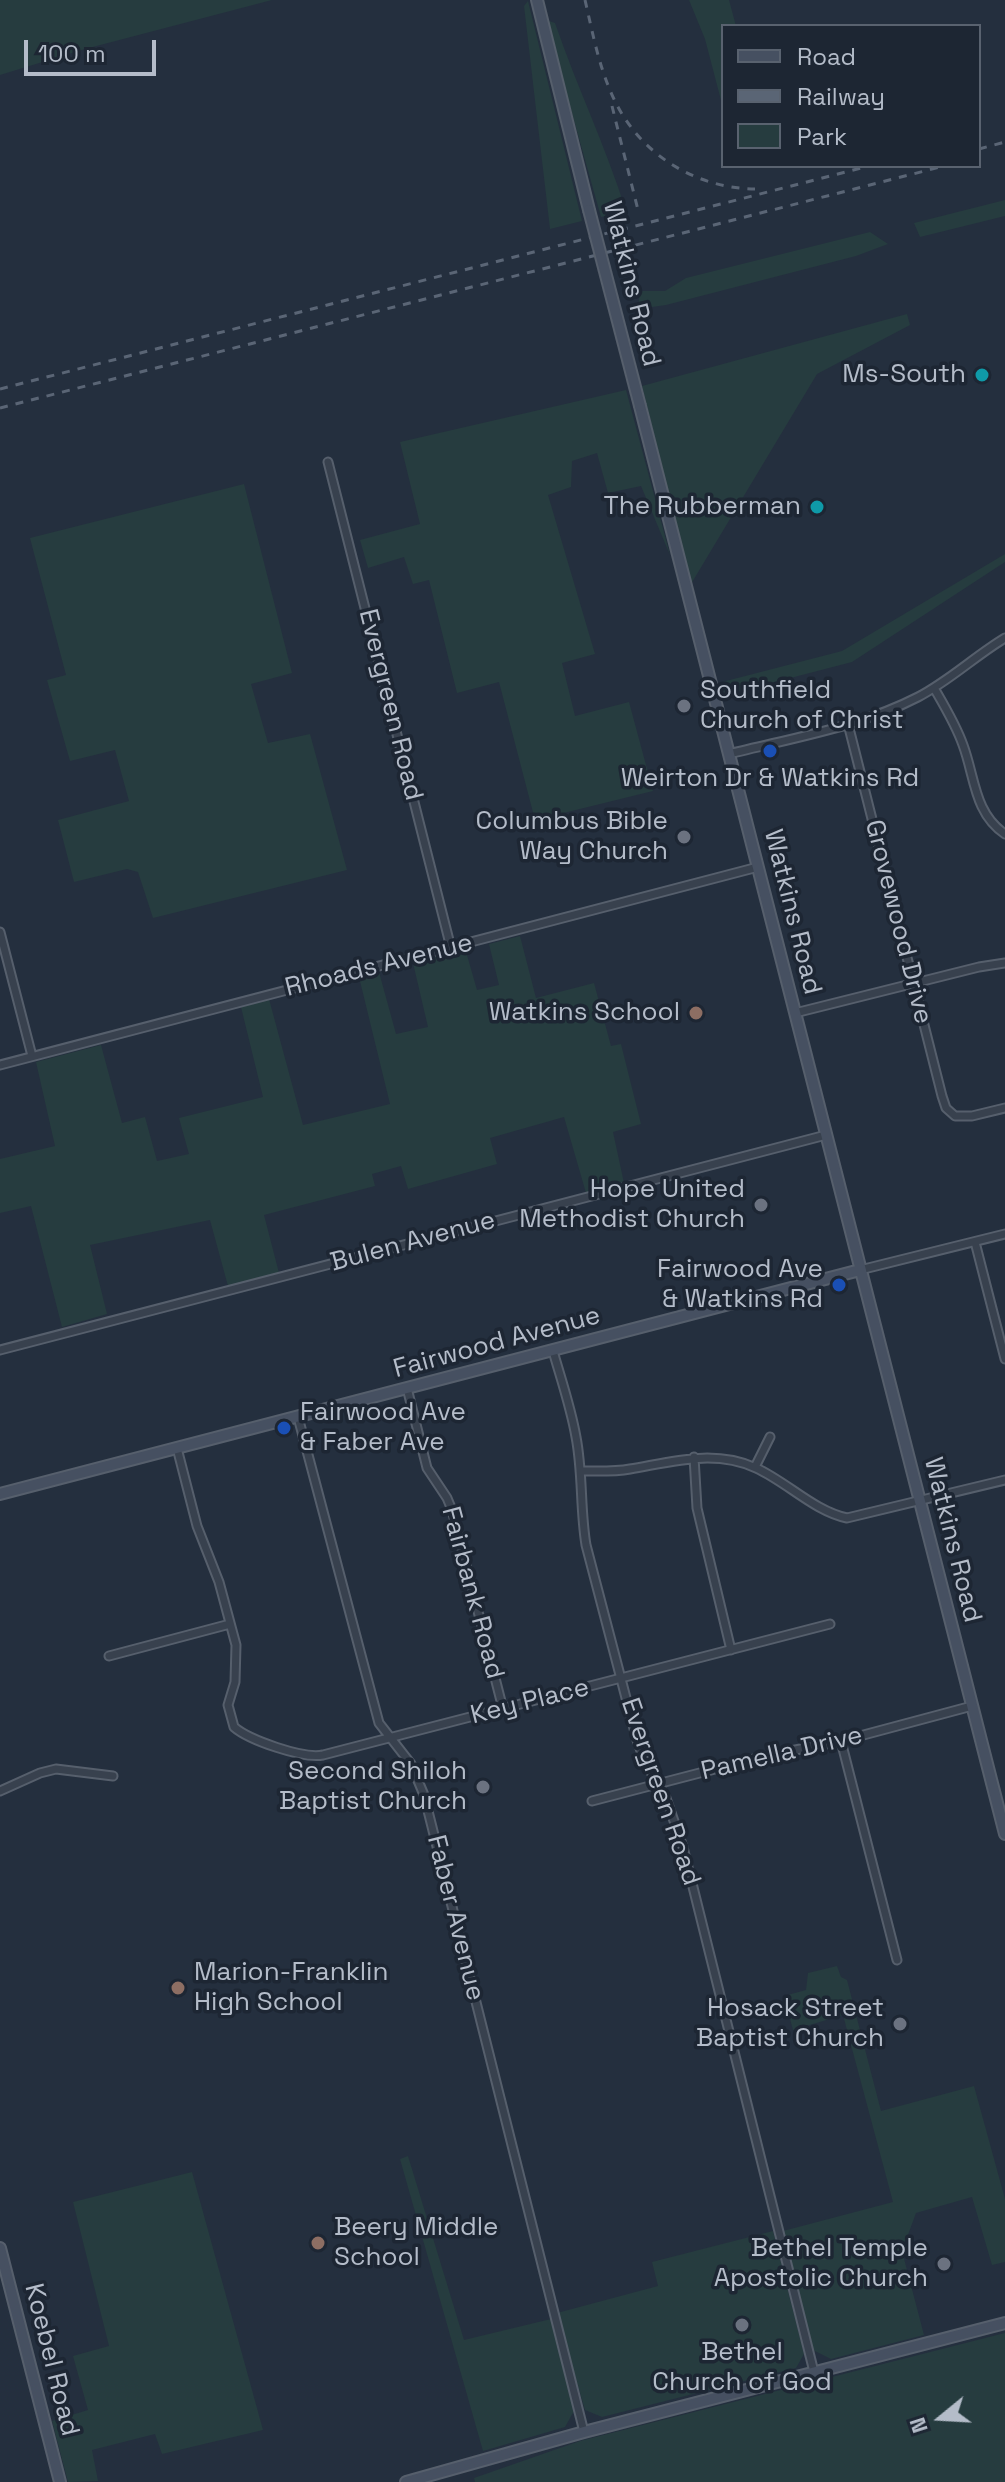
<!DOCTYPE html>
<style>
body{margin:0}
#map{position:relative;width:1005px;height:2482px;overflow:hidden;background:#242f3e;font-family:"Space Grotesk",sans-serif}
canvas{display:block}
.legend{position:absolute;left:721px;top:24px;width:260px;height:144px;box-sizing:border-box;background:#1d2633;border:2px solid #59626f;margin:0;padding:10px 14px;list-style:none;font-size:24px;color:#b4bcc9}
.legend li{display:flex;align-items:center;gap:16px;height:40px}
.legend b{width:40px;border:2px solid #59626f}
.north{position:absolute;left:901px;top:2378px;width:80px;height:80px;-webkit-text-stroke:6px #1d2633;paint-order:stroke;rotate:252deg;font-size:22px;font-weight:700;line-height:32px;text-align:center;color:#b4bcc9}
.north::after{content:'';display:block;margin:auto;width:28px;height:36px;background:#b4bcc9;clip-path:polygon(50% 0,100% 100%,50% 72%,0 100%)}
.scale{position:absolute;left:24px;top:40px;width:132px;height:36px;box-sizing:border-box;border:4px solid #b4bcc9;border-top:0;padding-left:10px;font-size:24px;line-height:28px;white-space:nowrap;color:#b4bcc9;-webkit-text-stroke:6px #1d2633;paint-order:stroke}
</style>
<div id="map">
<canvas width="1005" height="2482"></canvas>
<ul class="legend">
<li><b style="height:10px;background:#465061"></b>Road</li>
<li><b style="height:10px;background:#5a6575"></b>Railway</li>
<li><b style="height:22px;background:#263c3f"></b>Park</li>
</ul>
<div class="north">N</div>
<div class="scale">100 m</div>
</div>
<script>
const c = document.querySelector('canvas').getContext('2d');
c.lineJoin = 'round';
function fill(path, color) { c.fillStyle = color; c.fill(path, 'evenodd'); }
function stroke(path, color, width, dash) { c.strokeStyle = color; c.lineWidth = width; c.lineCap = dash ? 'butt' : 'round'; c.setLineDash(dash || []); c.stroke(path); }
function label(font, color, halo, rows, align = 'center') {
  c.font = font + ' "Space Grotesk",sans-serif'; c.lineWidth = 7; c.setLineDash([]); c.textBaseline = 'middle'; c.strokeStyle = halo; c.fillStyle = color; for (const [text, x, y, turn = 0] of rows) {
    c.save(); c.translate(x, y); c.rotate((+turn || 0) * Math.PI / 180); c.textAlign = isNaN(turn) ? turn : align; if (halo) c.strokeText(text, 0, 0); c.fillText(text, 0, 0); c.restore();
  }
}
const green = new Path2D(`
 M0 0H272L85 49 0 75Z
 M689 0H729L736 26H723V108L705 39Z
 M528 1 582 221 550 229 524 6Z
 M546 20 555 23C577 87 606 147 626 211L601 217Z
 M1005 200V216L920 237 914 223Z
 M870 232 888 244 856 256 666 305 638 309 640 291H665L686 278Z
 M907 314 910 325 817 374 691 584 642 386Z
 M626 390 670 555 641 486 608 493 597 453 572 461 571 487 548 495 595 654 562 663 575 716 629 702 653 791 535 820 499 682 457 693 429 580 413 584 404 557 368 568 360 540 420 524 400 442Z
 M244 484 292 673 251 684 268 743 310 734 347 870 153 918 138 872 127 869 74 882 58 820 129 801 115 750 70 761 47 680 66 675 30 538Z
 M1005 554V562L852 662 725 695 722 682 842 651Z
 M520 936 536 998 594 983 611 1046 621 1044 641 1124 613 1132 624 1183 586 1193 564 1117 490 1138 497 1164 408 1189 401 1166 372 1174 375 1186 264 1215 279 1273 228 1286 210 1220 90 1245 107 1314 62 1327 31 1206 0 1213V1159L55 1146 36 1062 101 1045 122 1123 145 1117 157 1161 189 1154 179 1118 263 1097 241 1007 269 999 303 1125 390 1104 359 977 379 972 396 1034 428 1027 413 963 465 948 477 990 499 985 489 944Z
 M837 1966 841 1977 847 1980 881 2111 974 2086 1005 2199V2262L992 2265 972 2197 916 2213 902 2251 924 2335 831 2359 813 2350 783 2231 893 2202 843 2015 793 2030 784 1996 806 1990 808 1973Z
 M408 2156 464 2340 551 2319 574 2411 565 2427 483 2451 400 2159Z
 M192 2172 263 2430 162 2454 155 2434 92 2450 98 2481 68 2482 52 2421 88 2410 73 2356 109 2346 73 2202Z
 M773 2231 804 2354 796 2368 602 2417 585 2410 557 2313 658 2286 652 2262Z
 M1005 2333V2482H475L474 2478 580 2441Z`);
const street = new Path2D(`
 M328 462 451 948
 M934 688C945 707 956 725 963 745 975 777 974 813 1005 834
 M848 724 942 1096 946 1108 955 1116H972L1005 1108
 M729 754C792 738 860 727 918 697 949 681 975 656 1005 638
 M0 932 32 1056
 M795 1013 979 967 1005 963
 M0 1065 758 867
 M975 1242 1005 1359
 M860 1270 1005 1234
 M0 1350 826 1135
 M553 1351C561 1379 571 1408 576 1437 583 1473 580 1509 586 1545L637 1740 645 1762 666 1798 683 1847 814 2372
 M407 1388 427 1468 447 1498 452 1510 503 1709
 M298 1417 379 1723 411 1764 424 1795 584 2432
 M177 1448 197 1526 219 1582 236 1645 235 1682 228 1705 234 1727C249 1740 303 1759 323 1755L830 1624
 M694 1457 697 1508 731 1650
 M755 1467 770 1437
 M580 1471C596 1471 614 1472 630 1469 672 1462 714 1449 756 1468 787 1482 814 1511 847 1518L1005 1480
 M109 1656 230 1624
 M841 1741 897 1960
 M0 1791 40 1773 56 1769 113 1776
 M592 1801 765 1756 841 1741 972 1706`);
const secondary = new Path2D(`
 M537 0 589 210
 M640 406 1005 1834
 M0 1494 860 1270
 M0 2248 60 2482
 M406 2482 584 2432 1005 2323`);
const rail = new Path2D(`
 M585 0C592 30 598 62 610 90 634 150 691 188 755 189
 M612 106 638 210
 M979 149 1005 142
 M0 389 869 166
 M0 408 944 166`);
const secondaryBridge = new Path2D(`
 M589 210 640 406`);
const markers = [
 [982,375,8,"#0f9aa8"],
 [817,507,8,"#0f9aa8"],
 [684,706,8,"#6b7280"],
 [770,751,8,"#1a4fb4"],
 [684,837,8,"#6b7280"],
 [696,1013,8,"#8d6e63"],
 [761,1205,8,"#6b7280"],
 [839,1285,8,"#1a4fb4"],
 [284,1428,8,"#1a4fb4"],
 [483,1787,8,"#6b7280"],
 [178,1988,8,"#8d6e63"],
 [900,2024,8,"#6b7280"],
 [318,2243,8,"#8d6e63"],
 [944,2264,8,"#6b7280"],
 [742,2325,8,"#6b7280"]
];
const streetNames = [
 ["Watkins Road",631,284,76],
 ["Evergreen Road",390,705,76],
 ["Watkins Road",792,912,76],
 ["Grovewood Drive",898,922,76],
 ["Rhoads Avenue",379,966,-14],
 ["Bulen Avenue",413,1242,-15],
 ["Fairwood Avenue",497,1343,-15],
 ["Watkins Road",952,1540,76],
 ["Fairbank Road",472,1593,75],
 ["Key Place",530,1702,-14],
 ["Pamella Drive",782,1754,-13],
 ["Evergreen Road",660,1792,71],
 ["Faber Avenue",455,1918,76],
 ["Koebel Road",51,2360,76]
];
const poiNames = [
 ["Ms-South",966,375],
 ["The Rubberman",801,507],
 ["Southfield",700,691,"left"],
 ["Church of Christ",700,721,"left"],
 ["Weirton Dr & Watkins Rd",770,779,"center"],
 ["Columbus Bible",668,822],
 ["Way Church",668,852],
 ["Watkins School",680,1013],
 ["Hope United",745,1190],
 ["Methodist Church",745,1220],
 ["Fairwood Ave",823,1270],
 ["& Watkins Rd",823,1300],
 ["Fairwood Ave",300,1413,"left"],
 ["& Faber Ave",300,1443,"left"],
 ["Second Shiloh",467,1772],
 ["Baptist Church",467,1802],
 ["Marion-Franklin",194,1973,"left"],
 ["High School",194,2003,"left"],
 ["Hosack Street",884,2009],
 ["Baptist Church",884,2039],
 ["Beery Middle",334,2228,"left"],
 ["School",334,2258,"left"],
 ["Bethel Temple",928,2249],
 ["Apostolic Church",928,2279],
 ["Bethel",742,2353,"center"],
 ["Church of God",742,2383,"center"]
];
fill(green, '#263c3f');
stroke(street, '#565f6c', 11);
stroke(secondary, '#565f6c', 14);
stroke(street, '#38414e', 7);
stroke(secondary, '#465061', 10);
stroke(rail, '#5a6575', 3, [8, 8]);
stroke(secondaryBridge, '#565f6c', 14, []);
stroke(secondaryBridge, '#465061', 10);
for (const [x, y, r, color] of markers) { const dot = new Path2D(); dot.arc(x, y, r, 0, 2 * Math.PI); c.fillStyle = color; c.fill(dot); stroke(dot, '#1d2633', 3); }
label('26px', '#b4bcc9', '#1d2633', streetNames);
label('26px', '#b4bcc9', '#1d2633', poiNames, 'right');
</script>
